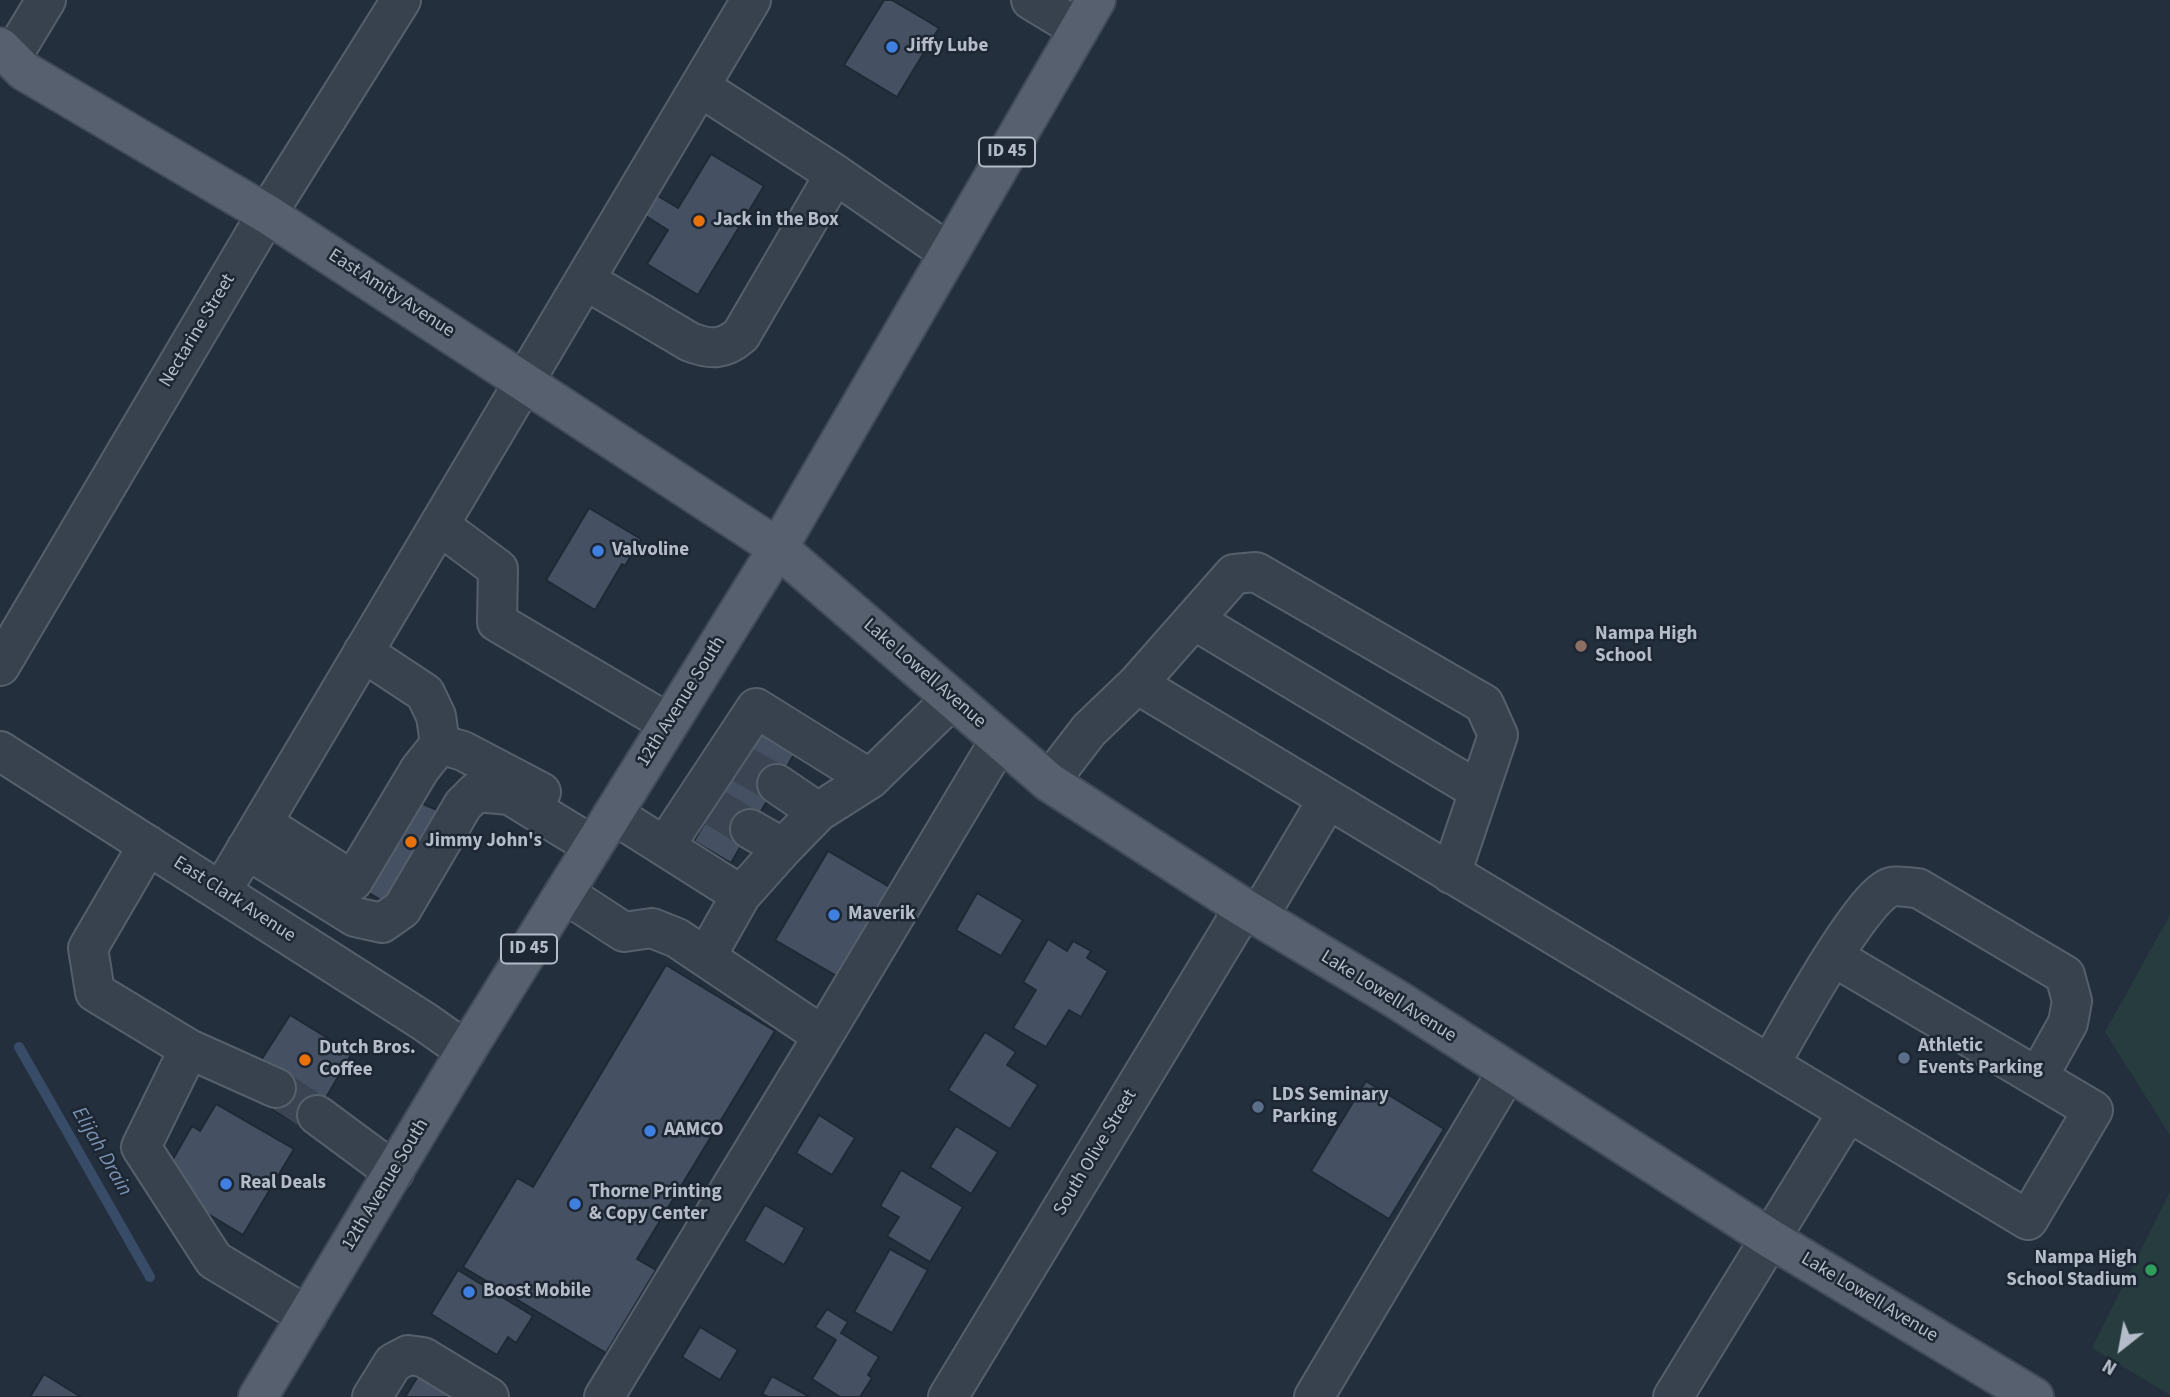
<!DOCTYPE html>
<style>
body{margin:0}
#map{position:relative;width:2170px;height:1397px;overflow:hidden;background:#242f3e;font-family:"Source Sans 3",sans-serif}
canvas{display:block}
.north{position:absolute;left:2086px;top:1313px;width:70px;height:70px;-webkit-text-stroke:5px #1d2633;paint-order:stroke;rotate:211deg;font-size:19px;font-weight:700;line-height:28px;text-align:center;color:#b4bcc9}
.north::after{content:'';display:block;margin:auto;width:24px;height:32px;background:#b4bcc9;clip-path:polygon(50% 0,100% 100%,50% 72%,0 100%)}
</style>
<div id="map">
<canvas width="2170" height="1397"></canvas>
<div class="north">N</div>
</div>
<script>
const c = document.querySelector('canvas').getContext('2d');
c.lineJoin = 'round';
function fill(path, color) { c.fillStyle = color; c.fill(path, 'evenodd'); }
function stroke(path, color, width, dash) { c.strokeStyle = color; c.lineWidth = width; c.lineCap = dash ? 'butt' : 'round'; c.setLineDash(dash || []); c.stroke(path); }
function label(font, color, halo, rows, align = 'center') {
  c.font = font + ' "Source Sans 3",sans-serif'; c.lineWidth = 5; c.setLineDash([]); c.textBaseline = 'middle'; c.strokeStyle = halo; c.fillStyle = color; for (const [text, x, y, turn = 0] of rows) {
    c.save(); c.translate(x, y); c.rotate((+turn || 0) * Math.PI / 180); c.textAlign = isNaN(turn) ? turn : align; if (halo) c.strokeText(text, 0, 0); c.fillText(text, 0, 0); c.restore();
  }
}
const green = new Path2D(`
 M2170 915V1135L2105 1032Z
 M2170 1192V1395L2092 1348Z`);
const stream = new Path2D(`
 M19 1047 150 1277`);
const building = new Path2D(`
 M884 0H892L939 28 897 97 844 65Z
 M711 154 764 186 698 295 647 264 668 230 641 213 653 193 678 208Z
 M589 508 641 539 625 566 622 564 595 610 546 580Z
 M762 725 799 746 731 863 694 841Z
 M423 804 437 810 440 821 391 906 364 890 413 808Z
 M828 851 893 889 840 978 775 940Z
 M977 893 1023 920 1001 956 956 930Z
 M1048 939 1067 951 1073 941 1091 951 1087 958 1108 971 1081 1017 1069 1010 1046 1047 1013 1028 1036 990 1023 982Z
 M666 965 775 1031 637 1259 656 1270 606 1353 463 1267 517 1178 533 1187Z
 M290 1015 352 1053 320 1108 292 1121 273 1110 286 1087 256 1068Z
 M985 1032 1016 1052 1007 1065 1038 1085 1010 1129 948 1090Z
 M1366 1081 1444 1129 1389 1219 1311 1171Z
 M216 1104 294 1149 243 1235 188 1202 169 1166 192 1126 200 1131Z
 M819 1115 855 1138 832 1175 796 1153Z
 M956 1126 998 1152 971 1194 930 1167Z
 M901 1170 963 1207 930 1262 887 1236 899 1217 880 1206Z
 M765 1205 805 1228 784 1265 744 1241Z
 M890 1249 928 1270 892 1333 854 1312Z
 M458 1270 533 1316 516 1343 508 1337 497 1355 431 1314Z
 M827 1309 848 1322 841 1333 879 1357 868 1375 872 1378 860 1397H840L812 1379 836 1340 815 1327Z
 M700 1327 738 1350 720 1380 682 1357Z
 M420 1373 458 1397H405Z
 M44 1374 81 1397H30Z
 M772 1376 810 1397H768L762 1394Z`);
const minorTunnel = new Path2D(`
 M740 763 777 784
 M714 807 750 829
 M276 1088 317 1115`);
const minor = new Path2D(`
 M1031 0 1079 29
 M11 58 46 0
 M700 87 835 174 949 253
 M585 280 690 342C711 350 724 350 741 335L835 174
 M439 525 498 569 497 622 668 723
 M1194 620 1479 791
 M0 666 267 214 401 0
 M1137 684 2028 1220 2093 1110 1834 957
 M440 744 463 751 541 792
 M0 751 425 1022 466 1051
 M1049 782 1089 730 1137 684 1234 574 1256 572 1484 704 1498 735 1451 874
 M777 784 818 812
 M613 814 741 895
 M262 823 353 881 420 769 440 744 436 716 425 693 363 652
 M750 829 783 848
 M148 845 88 948 95 992 189 1049 276 1088
 M665 846 756 708 870 779
 M246 849 355 917 382 923 402 909 463 805 476 792 510 795 593 846
 M221 892 751 0
 M564 893 624 932 652 928 677 938 823 1036 604 1397
 M1258 917 1328 799
 M706 957 741 895 783 848 818 812 870 779 952 699
 M823 1036 1000 740
 M189 1049 141 1147 214 1260 307 1316
 M1770 1064C1788 1033 1862 895 1891 887 1898 885 1910 888 1918 888L2065 975 2072 1001 2068 1023 2038 1077
 M317 1115 394 1172
 M372 1397 393 1363 408 1355 423 1357 489 1397
 M948 1397 1244 908
 M1314 1397 1507 1072
 M1673 1397 1848 1112`);
const major = new Path2D(`
 M0 47 24 71 267 214 778 548 1049 782 1244 908 1396 999 1771 1239 2034 1397
 M258 1397 466 1051 778 548 1096 0`);
const markers = [
 [892,47,7,"#3f7fe0"],
 [699,221,7,"#e8710a"],
 [598,551,7,"#3f7fe0"],
 [1581,646,7,"#8d6e63"],
 [411,842,7,"#e8710a"],
 [834,915,7,"#3f7fe0"],
 [1904,1058,7,"#5c6f8a"],
 [305,1060,7,"#e8710a"],
 [1258,1107,7,"#5c6f8a"],
 [650,1131,7,"#3f7fe0"],
 [226,1184,7,"#3f7fe0"],
 [575,1204,7,"#3f7fe0"],
 [2151,1270,7,"#2e9e5b"],
 [469,1292,7,"#3f7fe0"]
];
const shields = [
 [1007,152,56],
 [529,949,56]
];
const shieldNames = [
 ["ID 45",1007,152],
 ["ID 45",529,949]
];
const poiNames = [
 ["Jiffy Lube",906,47],
 ["Jack in the Box",713,221],
 ["Valvoline",612,551],
 ["Nampa High",1595,635],
 ["School",1595,657],
 ["Jimmy John's",425,842],
 ["Maverik",848,915],
 ["Athletic",1918,1047],
 ["Events Parking",1918,1069],
 ["Dutch Bros.",319,1049],
 ["Coffee",319,1071],
 ["LDS Seminary",1272,1096],
 ["Parking",1272,1118],
 ["AAMCO",664,1131],
 ["Real Deals",240,1184],
 ["Thorne Printing",589,1193],
 ["& Copy Center",589,1215],
 ["Nampa High",2137,1259,"right"],
 ["School Stadium",2137,1281,"right"],
 ["Boost Mobile",483,1292]
];
const streetNames = [
 ["East Amity Avenue",391,294,33],
 ["Nectarine Street",198,331,-59],
 ["Lake Lowell Avenue",924,674,41],
 ["12th Avenue South",682,702,-58],
 ["East Clark Avenue",234,900,33],
 ["Lake Lowell Avenue",1388,997,32],
 ["South Olive Street",1096,1153,-59],
 ["12th Avenue South",386,1185,-59],
 ["Lake Lowell Avenue",1869,1298,31]
];
const waterNames = [
 ["Elijah Drain",101,1152,60]
];
fill(green, '#263c3f');
stroke(stream, '#394c67', 10);
fill(building, '#455162');
stroke(building, '#1f2835', 2);
stroke(minorTunnel, '#3a4453', 38, [38, 19]);
stroke(minor, '#565f6c', 42);
stroke(major, '#414a57', 42);
stroke(minor, '#38414e', 38);
stroke(major, '#56606e', 38);
for (const [x, y, r, color] of markers) { const dot = new Path2D(); dot.arc(x, y, r, 0, 2 * Math.PI); c.fillStyle = color; c.fill(dot); stroke(dot, '#1d2633', 2.5); }
for (const [x, y, w] of shields) { const box = new Path2D(); box.roundRect(x - w / 2, y - 14.5, w, 29, 5); c.fillStyle = '#1d2633'; c.fill(box); stroke(box, '#b4bcc9', 2); }
label('bold 18px', '#b4bcc9', null, shieldNames);
label('bold 19px', '#b4bcc9', '#1d2633', poiNames, 'left');
label('19px', '#b4bcc9', '#1d2633', streetNames);
label('italic 21px', '#7c92b1', '#1d2633', waterNames);
</script>
